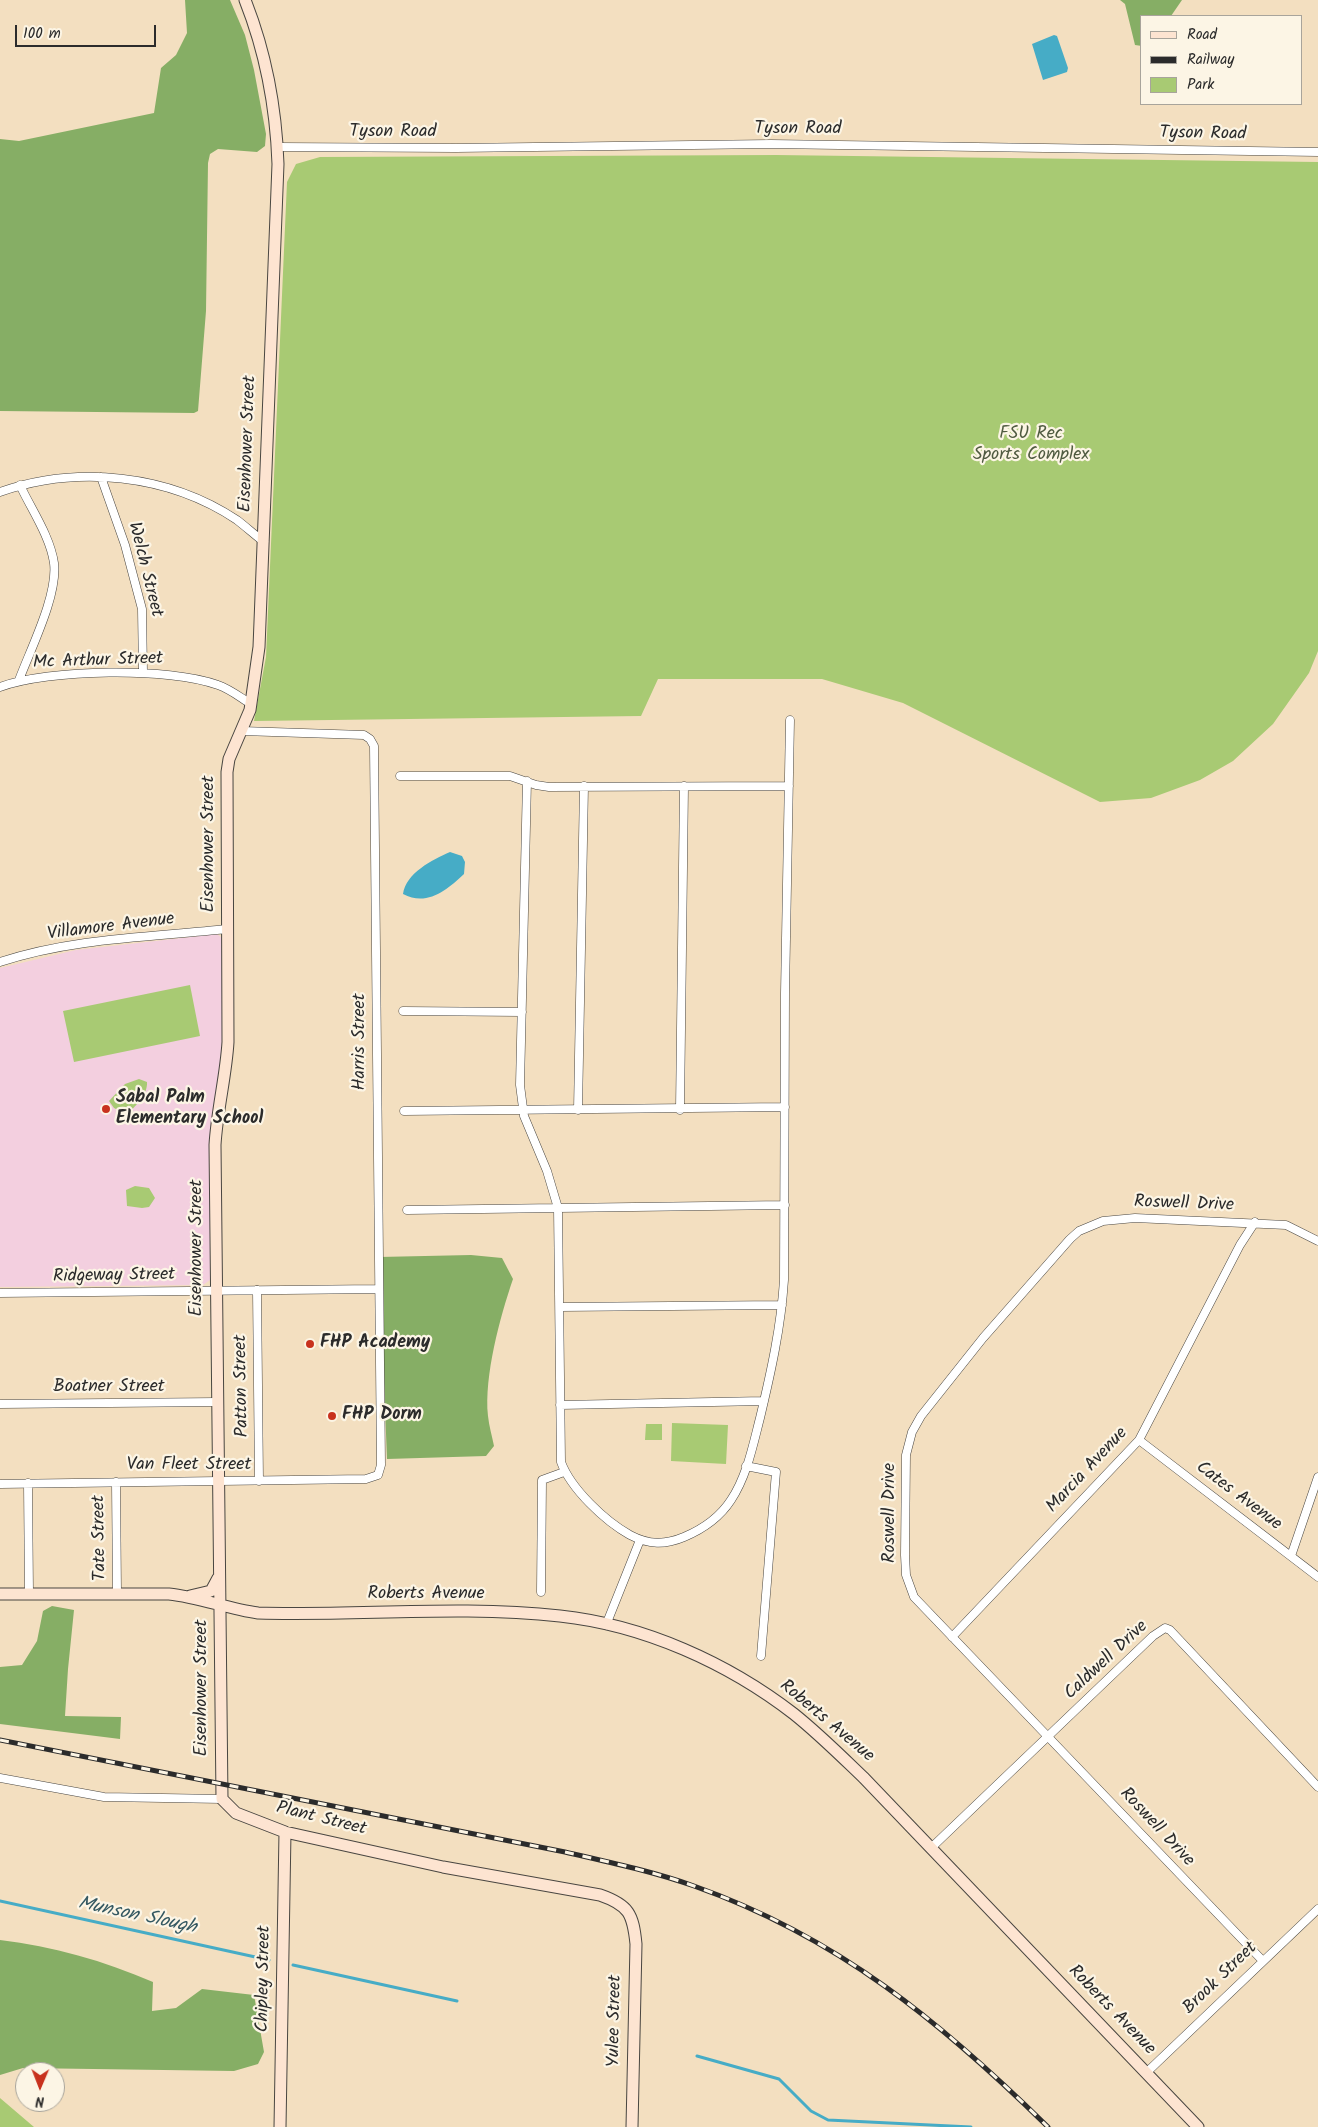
<!DOCTYPE html>
<style>
body{margin:0}
#map{position:relative;width:1318px;height:2127px;overflow:hidden;background:#f3dfc0;font-family:Kalam,sans-serif}
canvas{display:block}
.legend{position:absolute;left:1140px;top:15px;width:162px;height:90px;box-sizing:border-box;background:#fcf5e5;border:1px solid #a8a49b;margin:0;padding:6px 9px;list-style:none;font-size:15px;color:#2b2b2b}
.legend li{display:flex;align-items:center;gap:10px;height:25px}
.legend b{width:25px;border:1px solid #a8a49b}
.north{position:absolute;left:15px;top:2062px;width:50px;height:50px;box-sizing:border-box;background:#fcf5e5;border:1px solid #a8a49b;border-radius:50%;rotate:181deg;font-size:14px;font-weight:700;line-height:20px;text-align:center;color:#2b2b2b}
.north::after{content:'';display:block;margin:auto;width:18px;height:22px;background:#c8321e;clip-path:polygon(50% 0,100% 100%,50% 72%,0 100%)}
.scale{position:absolute;left:15px;top:25px;width:141px;height:22px;box-sizing:border-box;border:2px solid #2b2b2b;border-top:0;padding-left:6px;font-size:15px;line-height:18px;white-space:nowrap;color:#2b2b2b;-webkit-text-stroke:4px #fcf5e5;paint-order:stroke}
</style>
<div id="map">
<canvas width="1318" height="2127"></canvas>
<ul class="legend">
<li><b style="height:6px;background:#fde4d1"></b>Road</li>
<li><b style="height:6px;background:#2b2b2b"></b>Railway</li>
<li><b style="height:14px;background:#a8ca73"></b>Park</li>
</ul>
<div class="north">N</div>
<div class="scale">100 m</div>
</div>
<script>
const c = document.querySelector('canvas').getContext('2d');
c.lineJoin = 'round';
function fill(path, color) { c.fillStyle = color; c.fill(path, 'evenodd'); }
function stroke(path, color, width, dash) { c.strokeStyle = color; c.lineWidth = width; c.lineCap = dash ? 'butt' : 'round'; c.setLineDash(dash || []); c.stroke(path); }
function label(font, color, halo, rows, align = 'center') {
  c.font = font + ' Kalam,sans-serif'; c.lineWidth = 4.5; c.setLineDash([]); c.textBaseline = 'middle'; c.strokeStyle = halo; c.fillStyle = color; for (const [text, x, y, turn = 0] of rows) {
    c.save(); c.translate(x, y); c.rotate((+turn || 0) * Math.PI / 180); c.textAlign = isNaN(turn) ? turn : align; if (halo) c.strokeText(text, 0, 0); c.fillText(text, 0, 0); c.restore();
  }
}
const built = new Path2D(`
 M217 934 222 938V1056L210 1134V1280L203 1285 0 1287V968L76 950Z`);
const green = new Path2D(`
 M776 155 1318 162V651L1309 673 1273 724 1233 761 1200 780 1151 798 1100 802 903 703 822 679H658L641 716 254 721 266 657 287 182 296 164 320 157Z
 M190 985 200 1036 74 1062 63 1011Z
 M139 1079 147 1082C148 1094 135 1108 126 1114L114 1108 109 1101 125 1084Z
 M135 1186 149 1188 155 1198 149 1207 142 1208 127 1206 126 1190Z
 M672 1423 728 1425 726 1464 671 1461Z
 M646 1424H662V1440H645Z
 M0 2098 34 2127H0Z`);
const forest = new Path2D(`
 M185 0H230L245 35 254 70 266 134 265 146 257 152 218 149 210 154 208 163 206 311 198 411 194 413 0 411V139L19 141 154 113 161 68 176 55 187 33Z
 M1120 0H1182L1171 16H1142V46L1135 45 1125 4Z
 M471 1255 502 1258 513 1279C500 1317 484 1376 488 1416 489 1426 492 1436 494 1446L486 1456 387 1459 379 1257Z
 M52 1606 74 1610 68 1669 65 1716 121 1717 120 1739 0 1724V1667L22 1665 37 1641 43 1611Z
 M0 1940C53 1946 104 1961 153 1982L152 2011 176 2008 202 1989 254 1995 264 2052 258 2064 234 2071 23 2068 0 2075Z`);
const water = new Path2D(`
 M1054 35 1057 36 1068 68 1067 72 1043 80 1032 44Z
 M450 852 462 856 465 862 464 874C447 890 427 907 403 894 406 873 432 860 450 852Z`);
const stream = new Path2D(`
 M0 1901 269 1960
 M293 1965 457 2001
 M697 2056 779 2079 811 2111 828 2120 971 2127`);
const street = new Path2D(`
 M278 147 456 148 771 144 1318 152
 M101 477 125 545 142 609 143 673
 M0 492C77 465 168 474 237 520 246 527 255 535 264 542
 M19 680C31 648 58 595 54 563 50 536 31 509 20 485
 M0 687C49 669 169 667 218 685 230 689 241 698 251 704
 M400 776H510L536 785 549 787 789 786
 M527 781 520 1085 524 1116 547 1171 558 1208 561 1462C571 1489 605 1521 630 1535 649 1545 665 1545 684 1537 703 1529 720 1517 731 1500 747 1476 753 1445 760 1418 771 1372 781 1327 784 1280L785 993 790 720
 M0 962C72 938 152 937 227 929
 M403 1011 522 1012
 M578 1110 584 786
 M680 1110 684 786
 M404 1111 785 1107
 M407 1210 785 1205
 M257 1290 259 1481
 M0 1293 378 1289
 M560 1307 782 1305
 M0 1404 218 1402
 M560 1405 764 1401
 M1139 1440 1318 1577
 M746 1466 776 1472 761 1656
 M116 1482 117 1593
 M28 1483 29 1594
 M0 1484 366 1479 378 1475 381 1465 374 746 370 739 364 735 242 731
 M1291 1556 1318 1477
 M541 1592 542 1480 564 1472
 M606 1625 640 1540
 M952 1637 1139 1440 1240 1245 1255 1222
 M0 1778 104 1797 222 1799
 M931 1848 1153 1636 1165 1628 1170 1630 1318 1787
 M1262 1960 914 1597 906 1575 905 1555 906 1455 912 1432 921 1416 983 1338 1070 1239 1079 1231 1103 1221 1135 1218 1286 1225 1318 1241
 M1146 2073 1318 1909`);
const secondary = new Path2D(`
 M245 0C266 53 276 106 278 164L259 647 250 710 229 759 227 772 228 1042C226 1076 217 1110 215 1145L222 1799 236 1813 285 1832 443 1867 600 1895C629 1905 633 1914 636 1944L632 2127
 M0 1594H169C199 1597 228 1609 258 1613 358 1616 460 1605 560 1616 644 1625 728 1663 794 1714 819 1734 841 1756 864 1778L1198 2127
 M190 1596 211 1591 218 1578
 M280 2127 285 1832`);
const rail = new Path2D(`
 M0 1740 565 1852C608 1862 652 1871 694 1886 838 1937 941 2022 1048 2127`);
const markers = [
 [106,1109,5,"#c8321e"],
 [310,1344,5,"#c8321e"],
 [332,1416,5,"#c8321e"]
];
const streetNames = [
 ["Tyson Road",798,130],
 ["Tyson Road",393,133],
 ["Tyson Road",1203,135,1],
 ["Eisenhower Street",249,444,-88],
 ["Welch Street",144,570,76],
 ["Mc Arthur Street",98,662,-2],
 ["Eisenhower Street",210,844,-90],
 ["Villamore Avenue",111,928,-7],
 ["Harris Street",361,1042,-90],
 ["Roswell Drive",1184,1205,2],
 ["Eisenhower Street",198,1248,-90],
 ["Ridgeway Street",114,1277,-1],
 ["Patton Street",243,1386,-91],
 ["Boatner Street",109,1388],
 ["Van Fleet Street",189,1466],
 ["Marcia Avenue",1088,1471,-47],
 ["Cates Avenue",1238,1497,37],
 ["Roswell Drive",891,1513,-90],
 ["Tate Street",101,1538,-91],
 ["Roberts Avenue",426,1595],
 ["Caldwell Drive",1107,1661,-43],
 ["Eisenhower Street",203,1688,-90],
 ["Roberts Avenue",826,1722,40],
 ["Plant Street",321,1820,14],
 ["Roswell Drive",1156,1828,47],
 ["Chipley Street",265,1979,-89],
 ["Brook Street",1221,1979,-44],
 ["Roberts Avenue",1111,2011,46],
 ["Yulee Street",616,2021,-89]
];
const parkNames = [
 ["FSU Rec",1031,435],
 ["Sports Complex",1031,456]
];
const poiNames = [
 ["Sabal Palm",116,1099],
 ["Elementary School",116,1120],
 ["FHP Academy",320,1344],
 ["FHP Dorm",342,1416]
];
const waterNames = [
 ["Munson Slough",137,1917,12]
];
fill(built, '#f3cfdf');
fill(green, '#a8ca73');
fill(forest, '#86ae65');
fill(water, '#46acc6');
stroke(stream, '#46acc6', 3);
stroke(street, '#494641', 9);
stroke(secondary, '#494641', 13);
stroke(street, '#fff', 8);
stroke(secondary, '#fde4d1', 11);
stroke(rail, '#2b2b2b', 5);
stroke(rail, '#fcf5e5', 3, [9]);
for (const [x, y, r, color] of markers) { const dot = new Path2D(); dot.arc(x, y, r, 0, 2 * Math.PI); c.fillStyle = color; c.fill(dot); stroke(dot, '#fcf5e5', 2); }
label('18px', '#2b2b2b', '#fcf5e5', streetNames);
label('18px', '#505b41', '#fcf5e5', parkNames);
label('bold 18px', '#2b2b2b', '#fcf5e5', poiNames, 'left');
label('italic 19px', '#345861', '#fcf5e5', waterNames);
</script>
